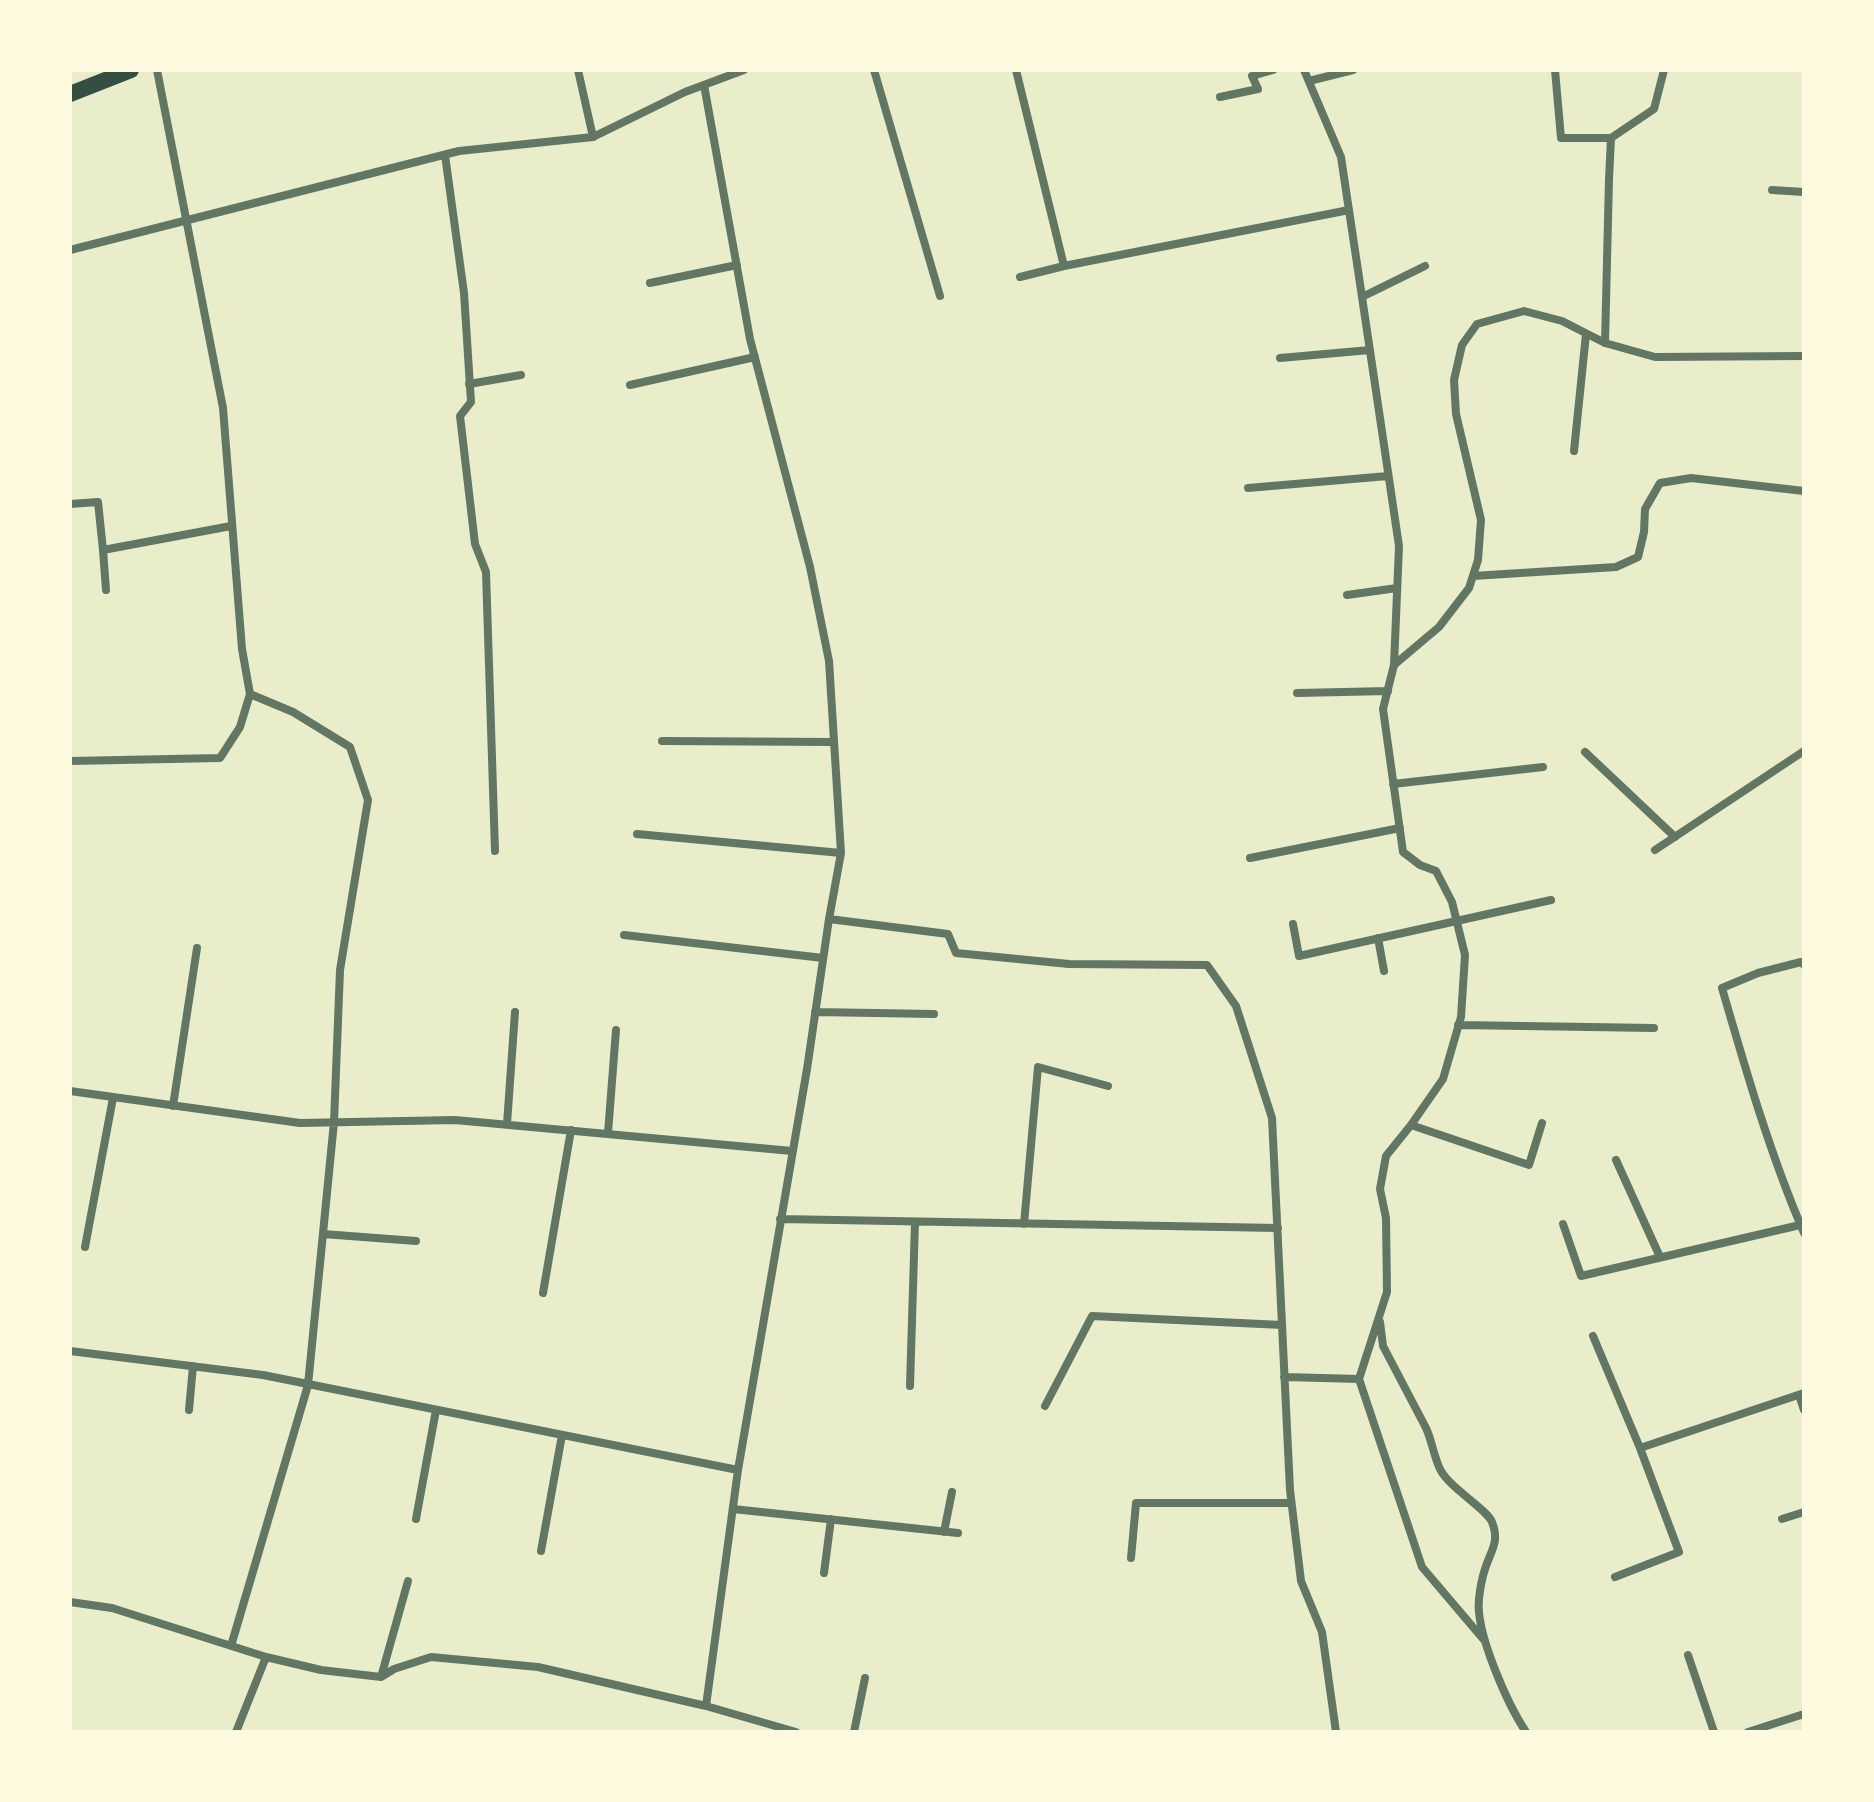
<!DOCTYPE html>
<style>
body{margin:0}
#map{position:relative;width:1874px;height:1802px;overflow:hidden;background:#e9edc9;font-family:"Fira Sans",sans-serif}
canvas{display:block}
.frame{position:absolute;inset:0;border:72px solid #fefae0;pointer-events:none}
</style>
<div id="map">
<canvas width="1874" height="1802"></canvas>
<div class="frame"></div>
</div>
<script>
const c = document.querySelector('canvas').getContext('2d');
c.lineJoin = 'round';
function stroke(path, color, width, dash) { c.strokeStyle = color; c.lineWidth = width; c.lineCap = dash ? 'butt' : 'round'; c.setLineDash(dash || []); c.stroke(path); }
const minor = new Path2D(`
 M578 70 593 137
 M874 70 940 296
 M1016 70 1064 266
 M1304 70 1341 157 1362 297 1399 546 1394 665
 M1555 70 1561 138H1611
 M1309 81 1353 70
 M704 85 750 339 810 567 829 661 841 853 829 919 807 1069 738 1470 706 1706
 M1220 97 1258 89 1252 76 1273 70
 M445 155 464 293 471 402 460 416 475 544 486 572 495 851
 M1772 190 1804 192
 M70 250 459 151 593 137 685 92 744 70
 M1020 277 1064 266 1349 210
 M650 283 737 265
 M1362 297 1425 266
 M1605 343 1609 179 1611 138 1654 109 1664 70
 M1280 358 1370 350
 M469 384 521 375
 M630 385 755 357
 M1574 451 1586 334
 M1248 488 1388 476
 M70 504 98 502 103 550 231 526
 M103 550 106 590
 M1473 576 1616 567 1638 557 1644 532 1645 509 1660 483 1691 478 1804 491
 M1347 595 1397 588
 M1297 693 1388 691
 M662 741 834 742
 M1585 752 1675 837
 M70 761 220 758 240 727 250 694 242 649 223 408 157 70
 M1393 784 1543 767
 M637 834 841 853
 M1655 850 1804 751
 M1250 858 1400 828
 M829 919 948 934 956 953 1069 964 1207 965 1236 1006 1272 1118 1290 1490 1301 1581 1322 1632 1336 1732
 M1293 924 1299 956 1551 900
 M624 935 823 958
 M1378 938 1384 971
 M1804 965 1801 962 1758 973 1722 988C1746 1071 1770 1154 1804 1233
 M815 1012 934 1014
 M1458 1025 1654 1028
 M70 1091 300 1123 455 1120 792 1151
 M173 1106 197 948
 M507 1124 515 1012
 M1411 1125 1529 1165 1542 1123
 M608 1133 616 1030
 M1616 1160 1660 1257
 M780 1219 1278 1228
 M1024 1224 1038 1067 1108 1086
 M1563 1224 1581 1276 1800 1225
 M323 1234 416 1241
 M85 1247 113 1098
 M543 1293 571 1130
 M1380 1322 1383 1346 1426 1428C1432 1441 1434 1457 1440 1469 1449 1488 1486 1508 1492 1522 1500 1542 1491 1550 1485 1569 1482 1578 1480 1589 1479 1599 1475 1632 1508 1705 1526 1732
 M1593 1336 1640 1448 1679 1552 1615 1577
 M70 1351 263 1375 738 1470
 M1284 1377 1359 1379
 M910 1386 915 1222
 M1799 1395 1804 1410
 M1045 1406 1092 1316 1282 1325
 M189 1410 193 1366
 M1640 1448 1804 1393
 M733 1509 958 1533
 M416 1519 436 1410
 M1782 1519 1804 1512
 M944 1532 952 1492
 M541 1551 562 1435
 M1131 1558 1136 1503H1291
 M824 1573 831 1519
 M70 1602 112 1608 266 1657 321 1670 381 1677 394 1669 431 1657 538 1667 706 1706 796 1732
 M1484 1640 1422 1567 1359 1379 1387 1292 1386 1218 1380 1189 1386 1156 1411 1125 1443 1079 1461 1017 1465 955 1452 902 1436 871 1420 865 1403 852 1383 709 1394 665 1439 627 1469 588 1478 560 1481 520 1456 414 1454 380 1462 345 1477 324 1524 311 1562 321 1605 343 1655 357 1804 356
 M231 1646 308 1385 334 1122 340 970 368 800 350 747 293 712 250 694
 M1688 1655 1714 1732
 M381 1677 408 1581
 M236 1732 266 1657
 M854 1732 865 1678
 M1748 1732 1804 1714`);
const secondary = new Path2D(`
 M70 94 131 70`);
stroke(minor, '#617663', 8);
stroke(secondary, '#344e41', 16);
</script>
